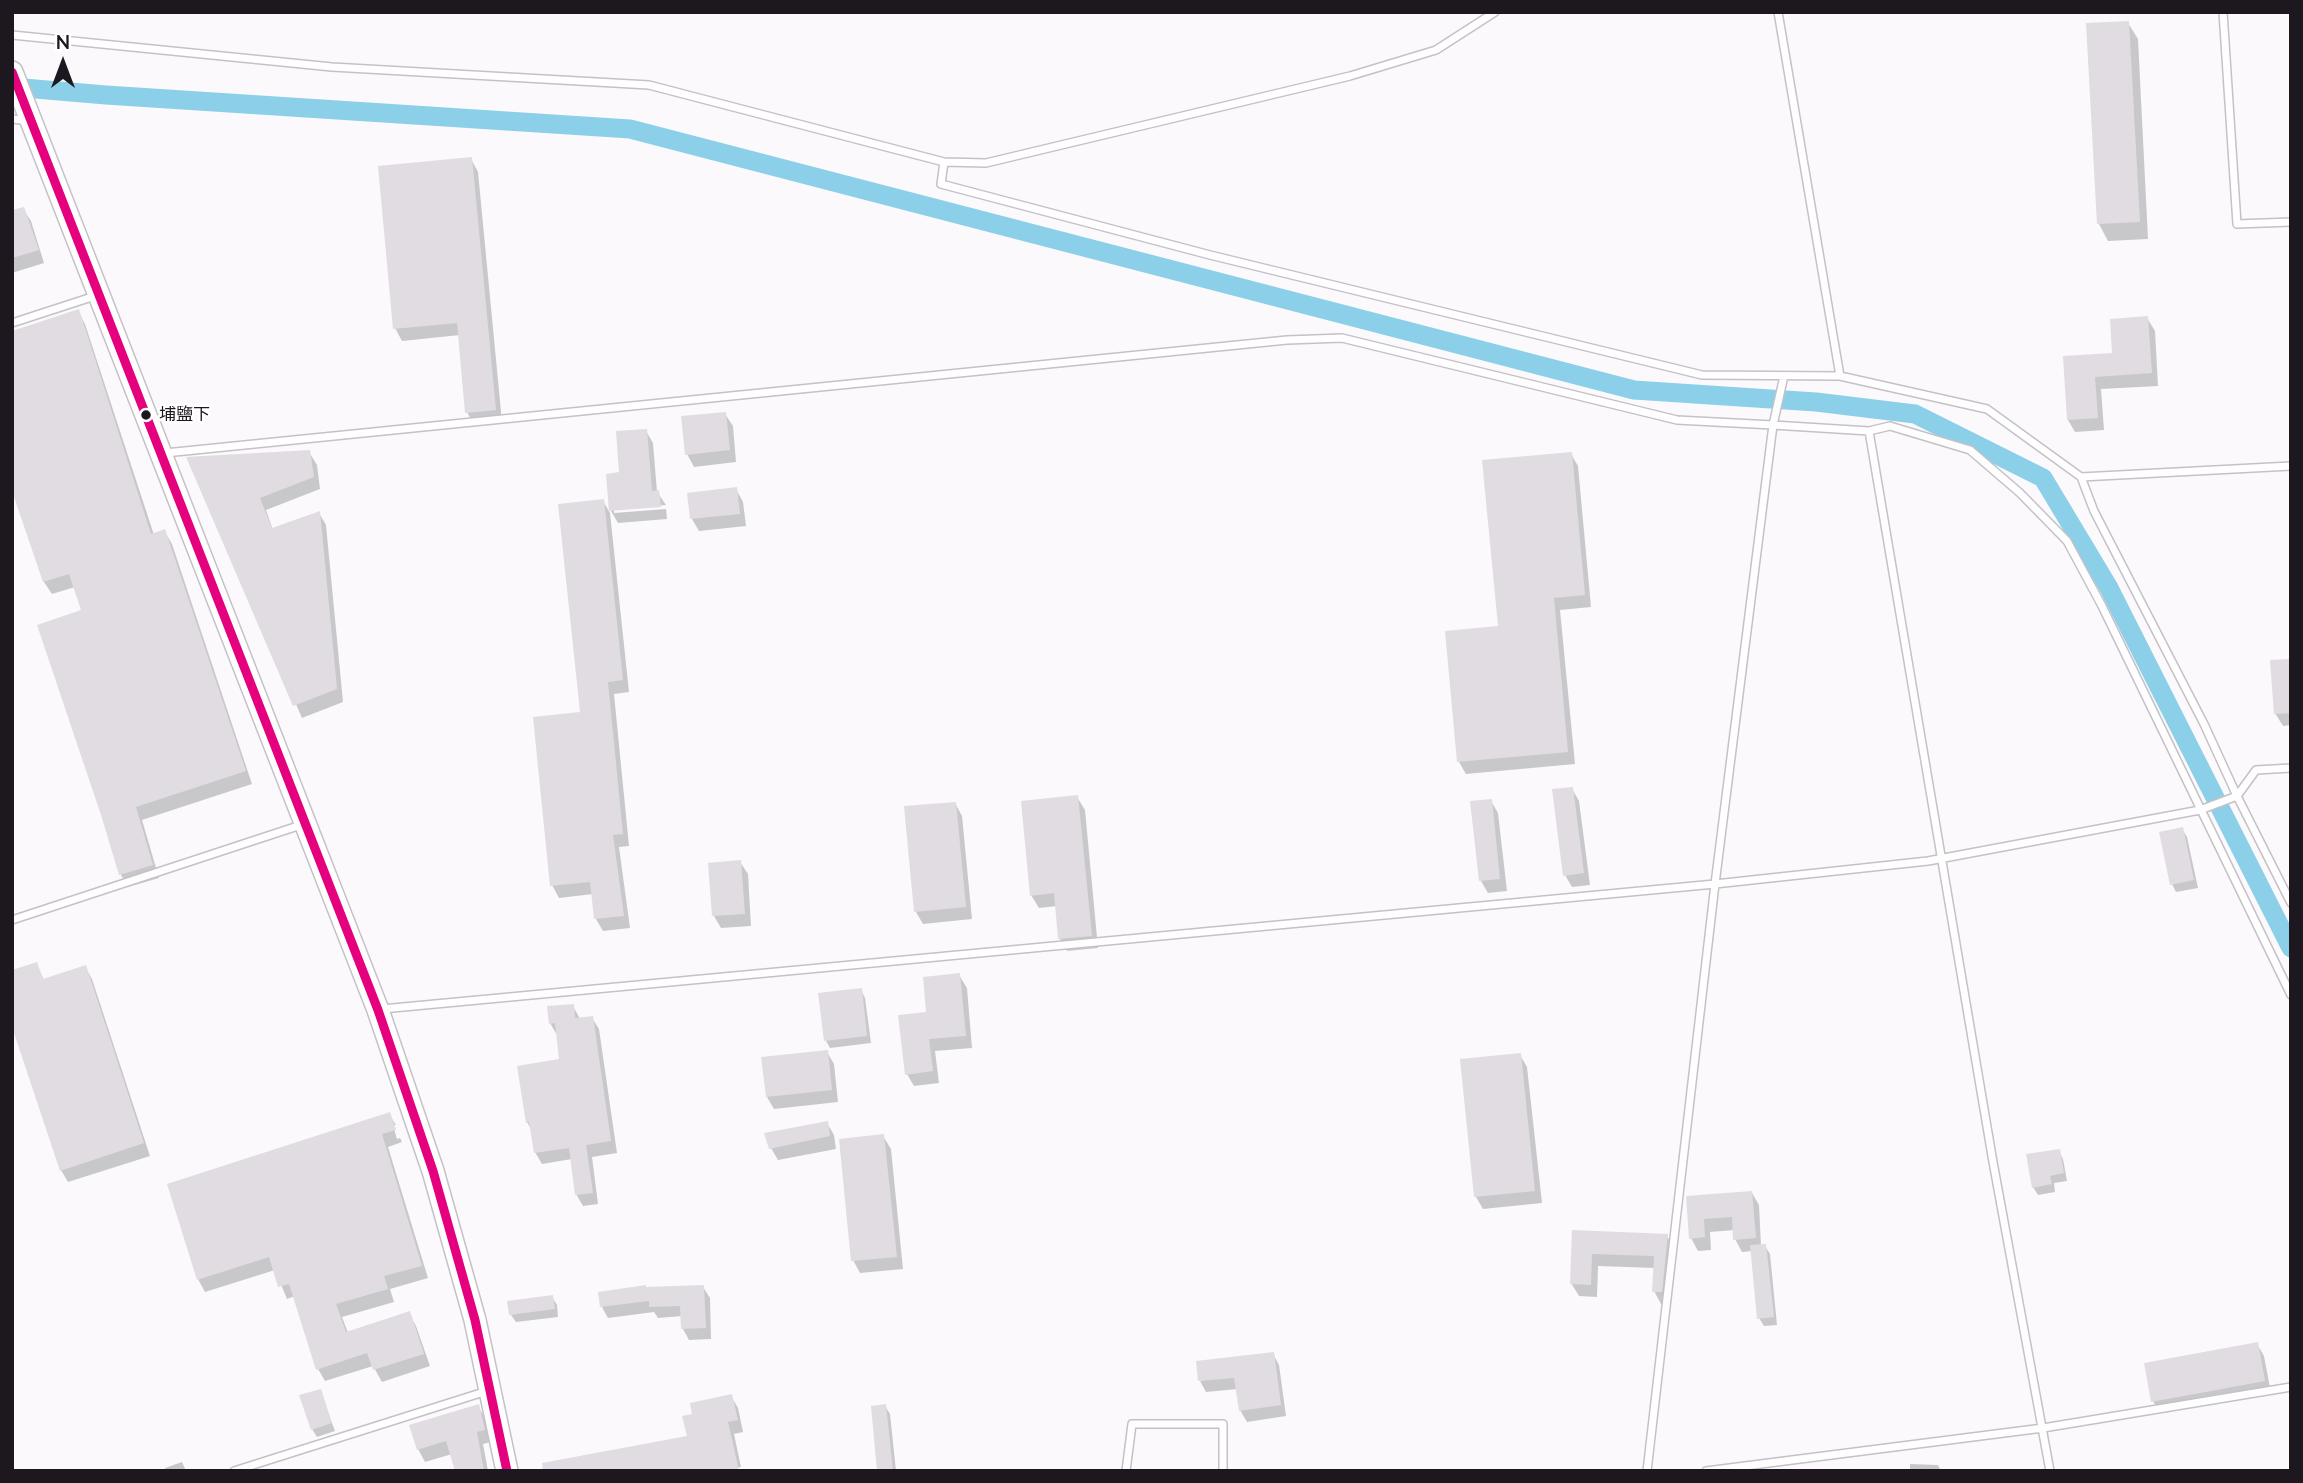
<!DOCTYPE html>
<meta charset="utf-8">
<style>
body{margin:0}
#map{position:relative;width:2303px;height:1483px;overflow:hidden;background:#fbf9fc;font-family:Mulish,sans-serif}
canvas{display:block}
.frame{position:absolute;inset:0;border:14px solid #1d1820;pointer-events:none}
.north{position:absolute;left:28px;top:28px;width:70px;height:70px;-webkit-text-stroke:5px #fff;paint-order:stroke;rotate:0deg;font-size:19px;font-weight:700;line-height:28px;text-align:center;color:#1d1820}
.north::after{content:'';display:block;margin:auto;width:24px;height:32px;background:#1d1820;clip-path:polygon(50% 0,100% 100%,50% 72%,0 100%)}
</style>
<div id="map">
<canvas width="2303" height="1483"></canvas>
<div class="frame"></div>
<div class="north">N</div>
</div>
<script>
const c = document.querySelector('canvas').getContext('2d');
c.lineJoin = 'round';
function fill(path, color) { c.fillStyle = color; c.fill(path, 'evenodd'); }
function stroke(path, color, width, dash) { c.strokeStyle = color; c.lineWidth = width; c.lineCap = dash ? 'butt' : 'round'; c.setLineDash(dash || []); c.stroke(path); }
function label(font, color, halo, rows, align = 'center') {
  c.font = font + ' Mulish,"Noto Sans TC",sans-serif'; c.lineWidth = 5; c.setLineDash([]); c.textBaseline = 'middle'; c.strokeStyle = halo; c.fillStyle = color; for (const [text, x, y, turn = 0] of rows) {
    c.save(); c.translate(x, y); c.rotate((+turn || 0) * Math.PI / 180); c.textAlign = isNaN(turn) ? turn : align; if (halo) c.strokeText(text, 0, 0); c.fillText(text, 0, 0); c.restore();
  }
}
const shadow = new Path2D(`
 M2128 23 2138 39 2148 239 2108 241 2099 224Z
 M471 159 478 172 502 422 474 425 467 412 460 335 402 341 395 328Z
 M23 209 31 221 44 263 12 273V212Z
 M78 311 85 324 154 535 165 532 172 544 252 784 142 820 159 878 128 887 121 875 83 611 75 587 52 594 44 582 12 485Z
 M2147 318 2155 331 2158 386 2101 389 2104 430 2075 432 2068 420 2064 357 2114 354Z
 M725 414 733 426 736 462 694 467 687 454Z
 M646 431 653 443 657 492 666 505 614 509V513L666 509 667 519 618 523 611 511 621 474Z
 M309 452 317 465 320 489 266 510 273 530 319 513 326 525 343 702 302 718 189 459Z
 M1571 454 1578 466 1591 607 1560 610 1575 764 1466 774 1459 762 1499 627Z
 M736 489 743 502 746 526 699 531 692 519Z
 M603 501 610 513 629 692 614 694 629 846 619 847 630 928 603 931 596 919 593 894 559 898 552 885 582 714Z
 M2291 661V725L2283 726 2275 713Z
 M1572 789 1579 801 1590 885 1572 887 1565 875Z
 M1077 797 1085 810 1098 948 1067 951 1060 939 1057 906 1039 908 1031 895Z
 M1491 801 1498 813 1507 891 1488 893 1481 881Z
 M955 803 962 816 972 919 923 924 916 912Z
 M2182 829 2187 837 2198 888 2176 892 2172 884Z
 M740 862 748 874 751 926 721 928 714 916Z
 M36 964 44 980 85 967 92 979 150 1156 68 1182 61 1170Z
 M959 975 967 988 972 1048 935 1051 939 1083 914 1086 907 1074 928 1014Z
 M861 990 865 998 871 1043 830 1048 826 1041Z
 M573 1006 580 1019 592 1018 599 1029 617 1153 592 1157 598 1204 583 1206 576 1194 572 1159 542 1164 535 1152 532 1131 527 1122 561 1061 557 1035 550 1023Z
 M827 1052 834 1064 838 1102 774 1109 767 1097Z
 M1520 1055 1527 1067 1542 1203 1483 1209 1476 1197Z
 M389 1114 396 1125H393L397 1139 400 1138 402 1142 388 1147 428 1278 390 1289 394 1302 342 1317 348 1333 409 1313 416 1326 430 1366 382 1382 373 1366 325 1381 318 1369 295 1296 287 1299 275 1270 205 1292 198 1279Z
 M827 1123 834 1135 836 1149 778 1160 771 1148Z
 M883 1136 891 1149 903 1269 860 1273 853 1260Z
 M2059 1151 2063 1159 2067 1181 2054 1183 2055 1192 2038 1195 2033 1187Z
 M1752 1193 1759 1205 1761 1246H1765L1770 1254 1777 1325 1764 1326 1759 1318 1752 1251 1742 1252 1735 1239V1230L1710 1232 1711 1250 1698 1251 1691 1238 1688 1198Z
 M1574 1232 1667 1236 1674 1248 1668 1304H1661L1654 1291 1655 1268 1598 1266 1597 1297 1579 1296 1571 1283Z
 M703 1287 710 1298 711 1339 689 1340 683 1329 682 1316 658 1318 654 1312 608 1318 602 1307 600 1293Z
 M552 1297 557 1305 558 1317 516 1322 511 1315Z
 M2257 1344 2264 1356 2271 1393 2160 1413 2153 1401Z
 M1273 1354 1279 1365 1286 1416 1247 1422 1240 1410 1238 1389 1206 1392 1200 1381Z
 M320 1391 335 1431 317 1437 312 1429Z
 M731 1396 738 1408 743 1432 734 1434 741 1467 721 1470 689 1437 695 1415Z
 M478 1406 485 1418 491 1442 483 1444 488 1471H456L452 1454 425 1462 418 1449Z
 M885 1406 890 1414 896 1471H879Z
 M182 1462 186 1471H166L165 1468Z
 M1910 1464 1938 1465 1941 1471H1910Z`);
const canal = new Path2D(`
 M12 87 106 95 630 129 1634 390 1816 402 1915 414 2043 478 2109 588 2291 948`);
const building = new Path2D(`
 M2129 21 2140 222 2097 224 2086 23Z
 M472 157 496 410 465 413 457 323 393 329 378 166Z
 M24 207 39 250 12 258V210Z
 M79 309 151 534 165 529 246 771 136 807 153 865 119 875 102 818 37 625 81 610 69 574 43 582 12 491V331Z
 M2148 316 2152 373 2095 377 2098 418 2067 420 2063 356 2112 353 2110 319Z
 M726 412 730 450 685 455 681 416Z
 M647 429 652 491 659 490 661 507 609 511 606 474 619 472 616 431Z
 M310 450 314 477 260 498 272 528 320 511 337 689 293 706 186 457Z
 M1572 452 1585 595 1554 598 1568 752 1457 762 1445 631 1498 626 1482 460Z
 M737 487 740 514 690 519 687 493Z
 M604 499 623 680 608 682 623 834 613 835 624 916 594 919 590 882 550 886 533 717 580 712 558 504Z
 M2291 659V713L2274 714 2270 660Z
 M1573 787 1584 873 1563 876 1552 789Z
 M1078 795 1092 936 1058 939 1054 893 1030 896 1021 801Z
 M1492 799 1500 879 1479 881 1470 801Z
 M956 802 966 907 914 912 904 806Z
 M2183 827 2194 880 2170 885 2159 832Z
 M741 860 745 914 712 916 708 863Z
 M37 962 43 979 86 965 144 1143 60 1171 12 1027V970Z
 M960 973 966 1036 929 1039 933 1071 905 1075 898 1015 926 1012 923 977Z
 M862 988 867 1036 824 1041 818 993Z
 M574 1004 575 1018 593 1016 611 1141 586 1145 593 1193 575 1195 569 1148 534 1153 529 1122 526 1123 517 1066 559 1059 555 1023 549 1024 547 1006Z
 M828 1050 832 1090 766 1097 761 1057Z
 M1521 1053 1535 1191 1474 1197 1460 1059Z
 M390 1112 396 1130 382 1134 422 1266 384 1276 388 1289 336 1304 346 1332 410 1311 424 1354 373 1370 367 1353 316 1370 289 1284 278 1287 269 1257 197 1280 167 1184Z
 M828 1121 830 1136 769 1149 764 1133Z
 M884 1134 897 1257 851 1261 839 1139Z
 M2060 1149 2064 1173 2050 1176 2052 1184 2032 1188 2026 1154Z
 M1752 1191 1756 1238 1733 1240 1732 1217 1704 1219 1705 1237 1689 1239 1686 1196Z
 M1572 1230 1668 1234 1662 1292H1652L1654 1256 1592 1254 1591 1285 1570 1284Z
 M1766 1244 1774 1317 1757 1319 1750 1245Z
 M646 1285V1287L704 1285 706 1328 681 1329 680 1306 649 1307V1301L600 1307 598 1292Z
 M553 1295 555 1309 509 1315 507 1301Z
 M2258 1342 2265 1381 2151 1402 2144 1363Z
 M1274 1352 1281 1405 1239 1411 1234 1378 1198 1381 1196 1361Z
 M321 1389 332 1423 311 1430 299 1395Z
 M732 1394 738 1420 728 1422 739 1471H543L542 1463 687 1436 682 1416 692 1414 690 1403Z
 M479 1404 485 1430 477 1432 484 1471H455L446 1441 417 1450 409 1425Z
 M886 1404 893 1471H877L871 1406Z`);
const service = new Path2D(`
 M1778 12 1840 376
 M2223 12 2237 224 2291 222
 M12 35 332 67 649 85 944 162 941 184 1210 255 1702 375 1840 376 1987 409 2081 477 2094 511 2204 724 2237 796 2291 903
 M12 119 29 121
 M944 162 986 163 1350 76 1436 50 1495 12
 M12 323 98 295
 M1869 431 1993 1162 2050 1471
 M165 453 1287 340 1342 338 1677 420 1773 425 1784 376
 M2081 477 2291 466
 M12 920 304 824
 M382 1009 1715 884 1928 861 2200 810 2237 796 2256 770 2291 768
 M234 1471 487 1391
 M1126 1471 1132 1424H1223V1471
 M1647 1471 1715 884 1773 425 1869 431 1890 426 1970 450 2020 493 2067 541 2102 606 2291 995
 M1706 1471 2043 1428 2291 1387`);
const secondary = new Path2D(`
 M12 72 378 1010 433 1171 475 1320 507 1471`);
const bus1 = new Path2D(`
 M12 72 378 1010 433 1171 475 1320 507 1471`);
const markers = [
 [146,415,6,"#1d1820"]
];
const busNames = [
 ["埔鹽下",159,415]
];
fill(shadow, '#0003');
stroke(canal, '#8bd0e8', 19);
fill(building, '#e0dce2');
stroke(service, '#c5c1c7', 10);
stroke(secondary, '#c5c1c7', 24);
stroke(service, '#fefeff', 7);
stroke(secondary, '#fefeff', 21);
stroke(bus1, '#e5007d', 9);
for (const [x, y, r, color] of markers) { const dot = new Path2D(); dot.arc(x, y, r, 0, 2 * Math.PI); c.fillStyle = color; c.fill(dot); stroke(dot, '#fff', 2.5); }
label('17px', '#1d1820', '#fff', busNames, 'left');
</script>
